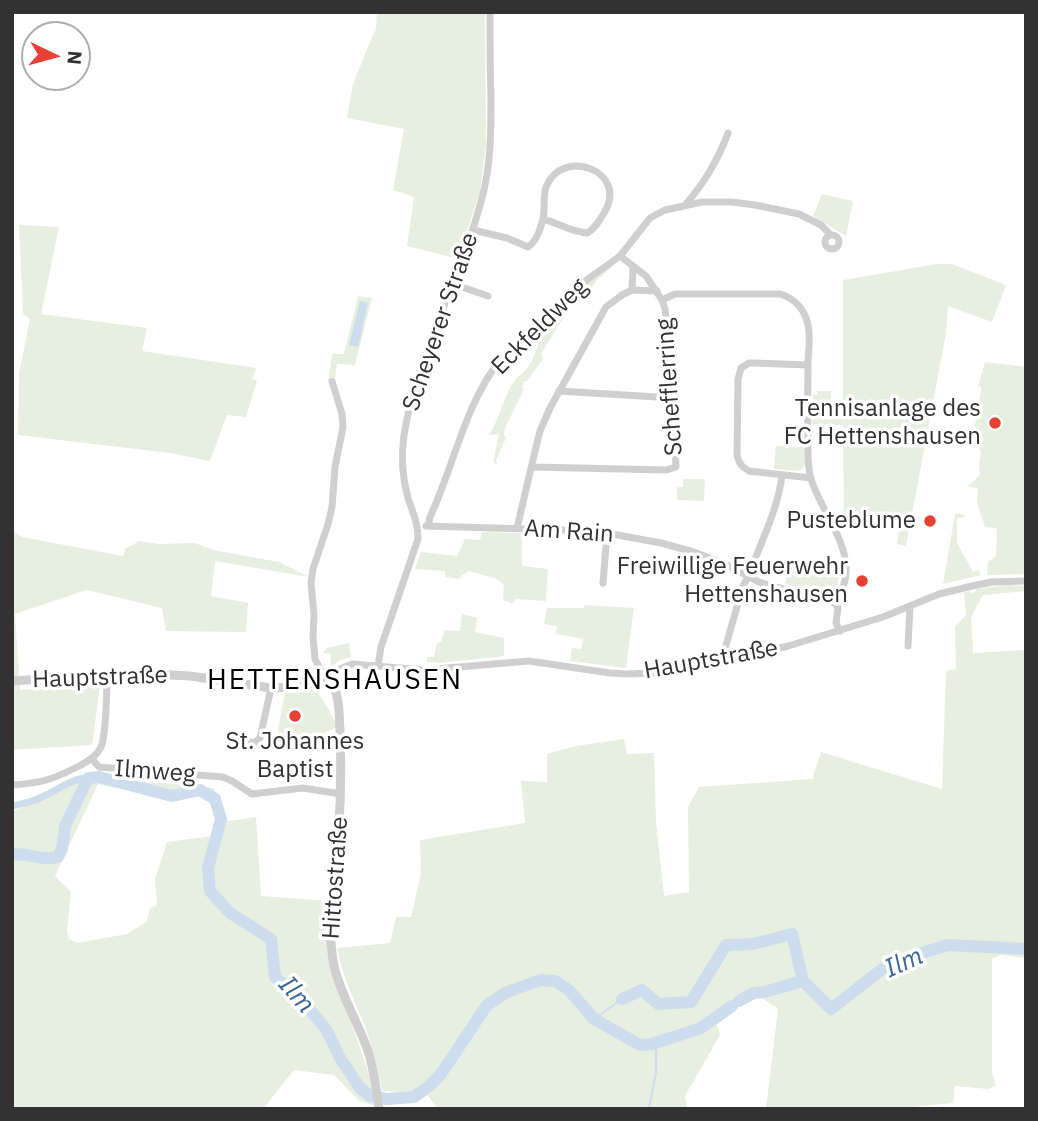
<!DOCTYPE html>
<meta charset="utf-8">
<style>
body{margin:0}
#map{position:relative;width:1038px;height:1121px;overflow:hidden;background:#fff;font-family:"IBM Plex Sans",sans-serif}
canvas{display:block}
.frame{position:absolute;inset:0;border:14px solid #323232;pointer-events:none}
.north{position:absolute;left:21px;top:21px;width:70px;height:70px;box-sizing:border-box;background:#fff;border:2px solid #adadad;border-radius:50%;rotate:95deg;font-size:19px;font-weight:700;line-height:28px;text-align:center;color:#323232}
.north::after{content:'';display:block;margin:auto;width:24px;height:32px;background:#e94034;clip-path:polygon(50% 0,100% 100%,50% 72%,0 100%)}
</style>
<div id="map">
<canvas width="1038" height="1121"></canvas>
<div class="frame"></div>
<div class="north">N</div>
</div>
<script>
const c = document.querySelector('canvas').getContext('2d');
c.lineJoin = 'round';
function fill(path, color) { c.fillStyle = color; c.fill(path, 'evenodd'); }
function stroke(path, color, width, dash) { c.strokeStyle = color; c.lineWidth = width; c.lineCap = dash ? 'butt' : 'round'; c.setLineDash(dash || []); c.stroke(path); }
function label(font, color, halo, rows, align = 'center') {
  c.font = font + ' "IBM Plex Sans",sans-serif'; c.lineWidth = 7; c.setLineDash([]); c.textBaseline = 'middle'; c.strokeStyle = halo; c.fillStyle = color; for (const [text, x, y, turn = 0] of rows) {
    c.save(); c.translate(x, y); c.rotate((+turn || 0) * Math.PI / 180); c.textAlign = isNaN(turn) ? turn : align; if (halo) c.strokeText(text, 0, 0); c.fillText(text, 0, 0); c.restore();
  }
}
const green = new Path2D(`
 M377 12H485L486 145 480 191 458 259 407 246 414 197 393 190 404 129 347 118 353 84 376 28Z
 M822 194 853 201 846 236 813 216Z
 M19 225 59 227 41 314 147 328 142 351 256 368 252 379 257 381 246 417 227 415 210 461 170 453 18 435 19 374 30 319 23 314Z
 M937 264H952L1006 285 992 322 948 306 946 333 906 546 897 544 901 513 844 518 843 425 812 424 813 395H817V391H831L830 410 843 409V280Z
 M613 266 597 280 590 289 578 294 541 354 543 359 527 381H524L522 388 524 389 505 428 504 435 506 438 496 460 497 464 493 463 499 434 489 435C500 418 503 397 515 380 519 376 523 373 527 368 533 361 536 352 539 343L528 338 575 291 601 274 606 267Z
 M358 296 372 298 355 365 337 364 335 378 329 377 332 354H344Z
 M985 362 1026 367V574L987 575 988 562 996 556 997 528 985 527 977 502 978 488 967 487 980 475 979 465 981 453 977 443 972 442 981 391V387L978 386Z
 M776 446 804 447 805 464 803 468 798 471 774 469Z
 M683 479H705L704 501 677 500V487H683Z
 M955 514H963L965 517 957 518V543L973 572 978 570 981 575 943 584Z
 M12 530 22 537 123 556 125 549 139 541 159 544 195 543 213 550 279 562 309 577 215 561 211 596 248 603 246 632 166 631 162 608 87 590 15 614 20 690 100 686 92 745 12 750Z
 M482 532 522 533V566L548 569 546 601 515 599 513 604 503 600 504 585 497 579 469 571 465 574H462L460 579 445 577V571L415 569 421 552 457 556 465 539 480 540Z
 M789 560 840 572 837 589 834 593 825 595 785 584Z
 M1007 585 1026 586V591L983 595 971 617 973 653 1026 650V958L1000 955 992 959V1072L996 1086 988 1089 955 1086 953 1103 891 1109H766L778 1009 756 994 715 1019 720 1035 685 1096 687 1109H438L426 1093 382 1091C378 1071 374 1051 367 1032 356 1002 343 980 337 948L390 943 396 917H411L421 873 420 840 525 823 521 781 547 782V754L576 746 624 739 627 754 654 753 656 822 664 896 689 892 688 807 699 787 812 779 821 752 942 789 946 671 956 669 955 627 966 615 964 592 969 591 971 593 975 592 976 589Z
 M585 605 634 608 626 668 570 661 572 648 581 649 583 639 556 634 557 626 544 624 547 608H584Z
 M462 614 477 618 475 632 504 638V656L439 663 427 662V657H434L437 643 441 642 445 630 460 631Z
 M349 643 351 657 338 661 332 667 330 668 331 654 323 653 327 648Z
 M315 689C325 702 330 711 337 727L312 738 277 735 285 692Z
 M87 775 214 788 228 821 256 817 261 896 329 901 327 947 328 958 364 1059 370 1079 373 1105 359 1101 334 1075 294 1070 263 1109H12V811L31 805ZM98 784 175 800 200 793 210 799 218 823 213 836 167 842 155 879 157 904 150 909 146 922 127 934 77 943 69 939 67 931 71 892 55 876Z`);
const water = new Path2D(`
 M360 301 368 303 358 347 349 345Z`);
const stream = new Path2D(`
 M594 1019 622 999
 M649 1109 656 1072V1042`);
const canal = new Path2D(`
 M12 806C20 804 28 803 35 800 49 795 76 776 88 778`);
const river = new Path2D(`
 M12 854C28 853 42 861 58 857L62 849 65 826 88 778 99 777 172 796 200 790 215 799 221 819 208 868 210 891 230 913 271 939 275 977 301 999 326 1029 340 1058 360 1088 370 1096 387 1099 414 1097 428 1087 441 1074 487 1005 505 993 540 980 555 981 569 990 594 1019 640 1045 652 1044 701 1028 732 1006
 M622 999 642 990 658 1004 691 1002 726 945 753 944 792 934 803 981 831 1009 889 964 947 945 1026 949
 M739 1001 754 993 764 992 803 981`);
const minor = new Path2D(`
 M686 204C705 182 718 160 728 133
 M473 230 507 238 528 247C537 241 540 229 543 219 558 223 572 232 587 233 595 229 599 221 604 213 630 171 562 146 546 187 543 196 545 209 543 219
 M825 242a7 7 0 1 1 14 0a7 7 0 1 1-14 0Z
 M633 268 632 290 657 291
 M453 284 488 296
 M662 300 675 294H780C793 298 801 305 806 318 811 331 809 347 808 361 808 386 807 411 808 436 808 450 807 466 811 479 824 520 867 561 834 603L838 607 836 623 840 631
 M808 365 754 363H749L741 368 738 379 737 455C739 464 742 467 749 471L811 478
 M559 391 673 398
 M532 467 666 470 676 467 671 363 665 309 662 300 646 276 620 256
 M426 526 562 530 607 533 661 543 694 552 725 564 759 582 834 603
 M428 526 430 517C454 466 465 403 501 359L570 292 620 256 650 218 665 210 702 202H732L755 205 799 214 821 225 831 235
 M517 528 536 447 540 431 550 408 606 307 622 295 632 290
 M603 583 607 533
 M908 646 910 606
 M722 659 743 586 748 577C760 544 778 510 782 475
 M378 666 381 647 418 539C418 523 413 513 408 498 402 477 401 456 404 435 417 352 461 279 482 198 491 165 491 131 491 97 490 69 490 41 490 12
 M328 684 334 674 340 669 352 664 424 670 529 661 610 673 627 674 652 673 694 663 785 647 883 617 939 594 972 586 992 582 1026 581
 M328 684 315 659 313 637 314 615 311 583 313 569 328 524 332 507 335 467 343 427 342 414 332 381
 M234 737 254 743 260 738 271 688
 M92 759 99 767 223 777 232 781 252 794 303 788 341 794
 M12 785C43 783 54 779 81 765 89 760 97 756 101 747 106 734 107 690 107 675`);
const tertiary = new Path2D(`
 M12 681 132 673 190 676 271 688 289 687 319 682C327 683 333 685 336 693 340 704 339 719 340 730 342 779 340 826 335 875 331 905 328 936 334 966 341 996 358 1022 368 1051 374 1069 376 1089 379 1109`);
const markers = [
 [995,423,7,"#e94034"],
 [930,521,7,"#e94034"],
 [862,581,7,"#e94034"],
 [295,716,7,"#e94034"]
];
const streetNames = [
 ["Scheyerer Straße",441,322,-71],
 ["Eckfeldweg",540,327,-45],
 ["Schefflerring",670,387,-94],
 ["Am Rain",569,532,4],
 ["Hauptstraße",711,660,-10],
 ["Hauptstraße",100,678,-2],
 ["Ilmweg",155,772,4],
 ["Hittostraße",336,878,-86]
];
const poiNames = [
 ["Tennisanlage des",981,409],
 ["FC Hettenshausen",981,437],
 ["Pusteblume",916,521],
 ["Freiwillige Feuerwehr",848,567],
 ["Hettenshausen",848,595],
 ["St. Johannes",295,742,"center"],
 ["Baptist",295,770,"center"]
];
const waterNames = [
 ["Ilm",904,963,-24],
 ["Ilm",296,995,49]
];
const quarterNames = [
 ["HETTENSHAUSEN",335,681]
];
fill(green, '#e6efe0');
fill(water, '#cdddee');
stroke(stream, '#cdddee', 2);
stroke(canal, '#cdddee', 7);
stroke(river, '#cdddee', 12);
stroke(minor, '#cfcfcf', 7);
stroke(tertiary, '#cfcfcf', 9);
for (const [x, y, r, color] of markers) { const dot = new Path2D(); dot.arc(x, y, r, 0, 2 * Math.PI); c.fillStyle = color; c.fill(dot); stroke(dot, '#fff', 2.5); }
label('24px', '#323232', '#fff', streetNames);
label('24px', '#323232', '#fff', poiNames, 'right');
label('italic 26px', '#3d6797', '#fff', waterNames);
c.letterSpacing = '2px';
label('28px', '#000', '#fff', quarterNames);
c.letterSpacing = '0px';
</script>
